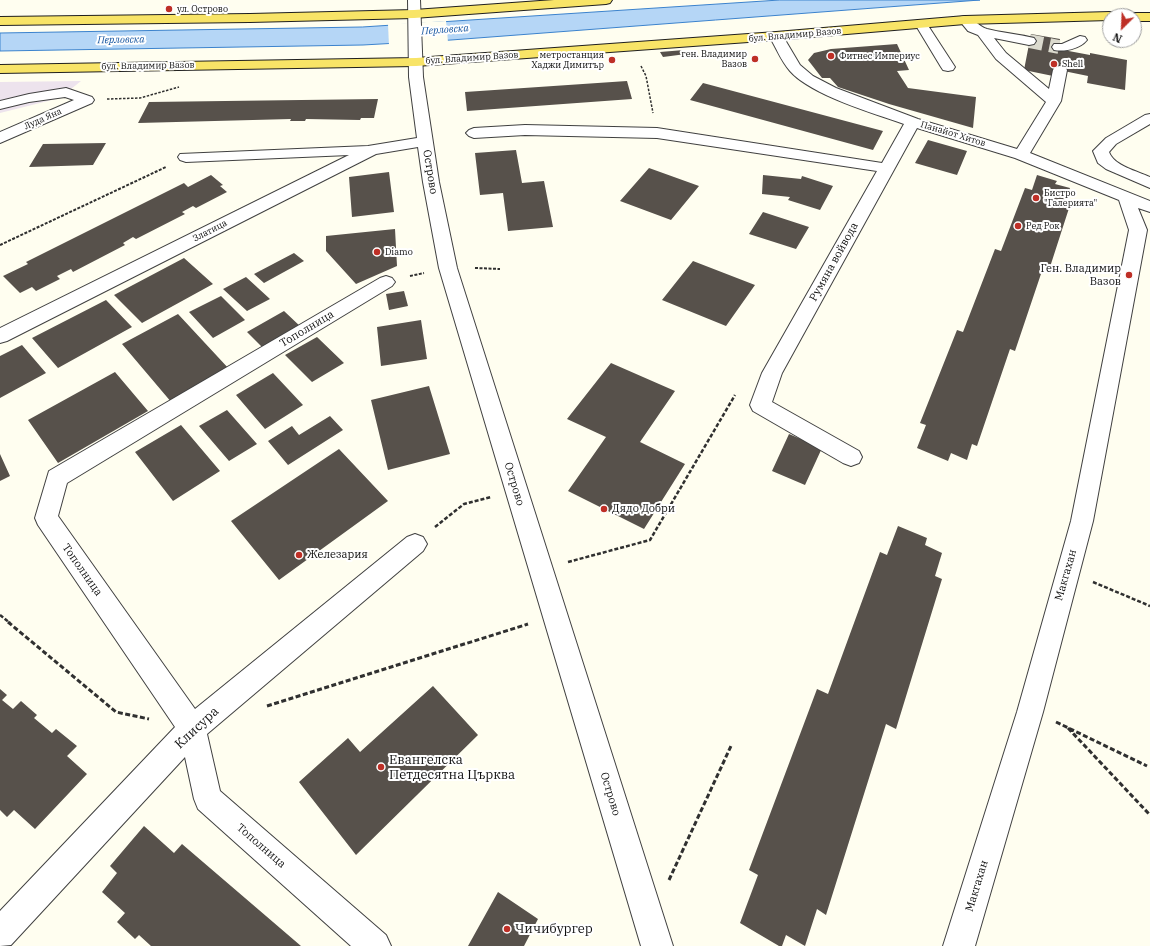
<!DOCTYPE html>
<meta charset="utf-8">
<style>
body{margin:0}
#map{position:relative;width:1150px;height:946px;overflow:hidden;background:#fffef0;font-family:"IBM Plex Serif",serif}
canvas{display:block}
.north{position:absolute;left:1102px;top:8px;width:40px;height:40px;box-sizing:border-box;background:#fff;border:1px solid #9f9f9f;border-radius:50%;rotate:204deg;font-size:11px;font-weight:700;line-height:16px;text-align:center;color:#0e0e0e}
.north::after{content:'';display:block;margin:auto;width:14px;height:18px;background:#be2f26;clip-path:polygon(50% 0,100% 100%,50% 72%,0 100%)}
</style>
<div id="map">
<canvas width="1150" height="946"></canvas>
<div class="north">N</div>
</div>
<script>
const c = document.querySelector('canvas').getContext('2d');
c.lineJoin = 'round';
function fill(path, color) { c.fillStyle = color; c.fill(path, 'evenodd'); }
function stroke(path, color, width, dash) { c.strokeStyle = color; c.lineWidth = width; c.lineCap = dash ? 'butt' : 'round'; c.setLineDash(dash || []); c.stroke(path); }
function label(font, color, halo, rows, align = 'center') {
  c.font = font + ' "IBM Plex Serif",serif'; c.lineWidth = 4; c.setLineDash([]); c.textBaseline = 'middle'; c.strokeStyle = halo; c.fillStyle = color; for (const [text, x, y, turn = 0] of rows) {
    c.save(); c.translate(x, y); c.rotate((+turn || 0) * Math.PI / 180); c.textAlign = isNaN(turn) ? turn : align; if (halo) c.strokeText(text, 0, 0); c.fillText(text, 0, 0); c.restore();
  }
}
const industrial = new Path2D(`
 M81 81 60 98 0 113V82Z`);
const water = new Path2D(`
 M780 0H980L451 40 363 45 0 51V33L362 27Z`);
const pier = new Path2D(`
 M446 21 448 42 389 46 388 24Z`);
const building = new Path2D(`
 M1031 34 1060 39 1058 49 1090 55V53L1127 60 1125 90 1087 83 1088 76 1054 69 1053 76 1024 70Z
 M897 44 909 70 897 71 908 88 976 97 973 128 889 104 838 87 830 78H822L808 60 814 53 831 49Z
 M684 50 686 54 663 57 660 52Z
 M627 81 632 99 467 111 465 92Z
 M703 83 883 131 873 150 690 100Z
 M378 99 374 118H361L360 120 306 119 305 121H290L291 119 138 123 149 102Z
 M928 140 967 151 957 175 915 163Z
 M106 143 93 165 29 167 43 144Z
 M516 150 522 183 544 181 553 227 508 231 503 193 480 195 475 153Z
 M649 168 699 186 671 220 620 201Z
 M389 172 394 212 352 217 349 177Z
 M211 175 223 185 220 186 227 192 196 208 193 206 182 212 185 214 136 239 133 237 123 243 125 245 73 272 71 269 57 276 60 279 36 291 32 287 20 293 3 276 28 264 26 262 184 183 188 187Z
 M763 175 801 179 802 176 833 186 820 210 788 200 790 197 762 194Z
 M1037 175 1057 181 1055 184 1070 188 1066 200 1071 202 1050 267 1044 265 1015 351 1010 349 977 446 972 444 967 460 951 453 948 461 917 448 926 425 920 423 957 330 963 332 995 249 1001 251 1025 188 1032 190Z
 M763 212 809 227 796 249 749 234Z
 M395 229 397 266 356 284 326 251V236Z
 M294 253 304 261 264 283 254 274Z
 M184 258 213 284 142 323 114 295Z
 M693 261 755 285 726 326 662 300Z
 M246 277 270 299 247 311 223 289Z
 M404 291 408 306 389 310 386 294Z
 M221 296 245 320 213 338 189 312Z
 M106 300 132 327 58 368 32 338Z
 M284 311 302 328 265 350 247 332Z
 M178 314 230 370 172 403 122 344Z
 M421 320 427 359 381 366 377 327Z
 M317 337 344 363 312 382 285 355Z
 M22 345 46 373 0 398V356Z
 M611 363 675 391 640 442 685 464 644 529 568 491 606 437 567 419Z
 M115 372 148 411 58 463 28 420Z
 M273 373 303 405 265 429 236 395Z
 M429 386 450 454 388 470 371 400Z
 M227 410 257 444 229 461 199 426Z
 M330 416 343 430 288 465 268 441 292 426 299 435Z
 M181 425 220 471 173 501 135 452Z
 M789 434 822 448 805 485 772 471Z
 M339 449 388 501 279 580 231 521Z
 M0 454 10 476 0 481Z
 M898 526 927 538 925 545 942 553 935 576 942 579 896 729 886 724 826 915 817 909 805 946 786 935 782 946H779L740 923 758 875 749 870 817 689 828 694 880 552 887 555Z
 M433 686 478 735 356 855 299 782 348 738 360 752Z
 M0 689 7 695 2 700 13 709 21 701 37 715 34 718 52 733 56 729 77 746 67 756 87 774 35 829 14 810 7 817 0 810Z
 M144 826 174 853 182 844 301 946H151L139 935 135 939 117 922 125 913 102 892 117 873 110 866Z
 M498 892 538 919 524 946H468Z`);
const minorTunnel = new Path2D(`
 M1029 41 1059 47`);
const pathFar3 = new Path2D(`
 M641 66 646 76 653 113
 M107 99 140 98 179 87`);
const pathFar2 = new Path2D(`
 M0 245 166 167
 M475 268 500 269
 M410 276 424 273`);
const pathFar1 = new Path2D(`
 M435 527 464 504 491 497
 M568 562 650 540 735 395
 M1093 582 1150 606
 M0 615 10 623`);
const path = new Path2D(`
 M8 622 116 712 149 719
 M267 706 528 624
 M1056 722 1147 766
 M1068 728 1150 815
 M669 880 731 746`);
const minor = new Path2D(`
 M408 0H420L423 77 439 182 457 268 673 946H641L439 268 423 182 418 147 376 154 7 341 0 343V328L349 155 186 162 180 160 178 157 180 154 368 146 417 138 409 77Z
 M965 16C973 18 978 26 987 29 1002 33 1018 34 1034 38L1036 41 1034 44 1029 45 994 38 1006 53 1049 89 1053 70 1055 67 1060 66 1065 67 1067 70 1061 101 1030 153 1150 201V212L1138 208 1147 230 1093 521 1043 712 975 946H943L1017 712 1071 521 1129 230 1119 200 1015 158 917 128 782 373 772 402 859 451 862 457 859 463 851 466 843 463 753 411 750 405 762 373 877 171 657 138 525 135 474 138 469 136 466 133 469 130 474 128 525 125 657 128 882 163 904 124C873 113 811 95 790 71 781 61 776 47 769 36L771 33H781L800 65 813 76 836 88 918 119 1017 149 1046 102 996 59 978 35 968 31 959 20 960 17Z
 M921 20 926 21 927 24 955 67 953 70 948 71 943 70 941 67 915 24 916 21Z
 M1080 36 1085 37 1087 40C1080 49 1064 52 1054 50L1052 47 1054 44H1062Z
 M66 88 92 97 94 100 92 103 0 143V132L74 100 65 97 29 102 0 109V101L29 94Z
 M1150 114V124L1116 144 1109 152C1114 166 1137 171 1150 177V188L1106 169 1098 163 1093 151 1106 138 1145 115Z
 M386 276 392 278 395 282 392 286 67 483 58 516 195 709 407 537 415 534 423 537 427 544 423 551 207 734 220 791 386 935 391 946H351L198 809 194 799 185 757 11 945 0 946V911L175 727 38 525 35 518 49 471 380 278Z`);
const major = new Path2D(`
 M554 0H612L610 3 606 4 414 18 250 22 0 25V17L250 14 414 10Z
 M1110 12 1115 13 1116 16H1110V20L965 24 776 40 416 66 0 73V65L416 58 776 32 965 16Z
 M1134 13H1150V21H1134V16H1128Z`);
const markers = [
 [169,9,4,"#be2f26"],
 [831,56,4,"#be2f26"],
 [755,59,4,"#be2f26"],
 [612,60,4,"#be2f26"],
 [1054,64,4,"#be2f26"],
 [1036,198,4,"#be2f26"],
 [1018,226,4,"#be2f26"],
 [377,252,4,"#be2f26"],
 [1129,275,4,"#be2f26"],
 [604,509,4,"#be2f26"],
 [299,555,4,"#be2f26"],
 [381,767,4,"#be2f26"],
 [507,929,4,"#be2f26"]
];
const farPoinames = [
 ["ул. Острово",177,9],
 ["ген. Владимир",747,54,"right"],
 ["Вазов",747,64,"right"],
 ["метростанция",604,55,"right"],
 ["Хаджи Димитър",604,65,"right"],
 ["Фитнес Империус",839,56],
 ["Shell",1062,64],
 ["Бистро",1044,193],
 ["\"Галерията\"",1044,203],
 ["Ред Рок",1026,226],
 ["Diamo",385,252]
];
const farStreetnames = [
 ["бул. Владимир Вазов",795,35,-5],
 ["бул. Владимир Вазов",472,58,-4],
 ["бул. Владимир Вазов",148,66,-1],
 ["Луда Яна",43,119,-24],
 ["Панайот Хитов",953,134,17],
 ["Златица",210,231,-27]
];
const farWaternames = [
 ["Перловска",445,30,-4],
 ["Перловска",121,40,-1]
];
const streetNames = [
 ["Острово",430,172,81],
 ["Румяна войвода",834,262,-61],
 ["Тополница",307,329,-31],
 ["Острово",514,484,73],
 ["Тополница",82,570,55],
 ["Макгахан",1066,575,-74],
 ["Острово",610,794,73],
 ["Тополница",261,846,41],
 ["Макгахан",977,886,-73]
];
const poiNames = [
 ["Ген. Владимир",1121,269,"right"],
 ["Вазов",1121,282,"right"],
 ["Дядо Добри",612,509],
 ["Железария",307,555]
];
const nearStreetnames = [
 ["Клисура",197,728,-43]
];
const nearPoinames = [
 ["Евангелска",389,760],
 ["Петдесятна Църква",389,775],
 ["Чичибургер",515,929]
];
fill(industrial, '#ede3ed');
fill(water, '#b5d6f6');
stroke(water, '#3c83cd', 1);
fill(pier, '#fffef0');
fill(building, '#57514b');
stroke(minorTunnel, '#dbdace', 14, [14, 7]);
stroke(minor, '#414141', 2);
stroke(major, '#1f1f1f', 2);
stroke(pathFar3, '#303030', 1.5, [2.5, 1.5]);
stroke(pathFar2, '#303030', 2, [3, 1.5]);
stroke(pathFar1, '#303030', 2.5, [4, 2]);
stroke(path, '#303030', 3, [5, 2.5]);
fill(minor, '#fff');
fill(major, '#f8e467');
for (const [x, y, r, color] of markers) { const dot = new Path2D(); dot.arc(x, y, r, 0, 2 * Math.PI); c.fillStyle = color; c.fill(dot); stroke(dot, '#fff', 1.5); }
label('9px', '#0e0e0e', '#fff', farPoinames, 'left');
label('9px', '#0e0e0e', '#fff', farStreetnames);
label('italic 10px', '#1756a0', '#fff', farWaternames);
label('11px', '#0e0e0e', '#fff', streetNames);
label('11px', '#0e0e0e', '#fff', poiNames, 'left');
label('13px', '#0e0e0e', '#fff', nearStreetnames);
label('13px', '#0e0e0e', '#fff', nearPoinames, 'left');
</script>
